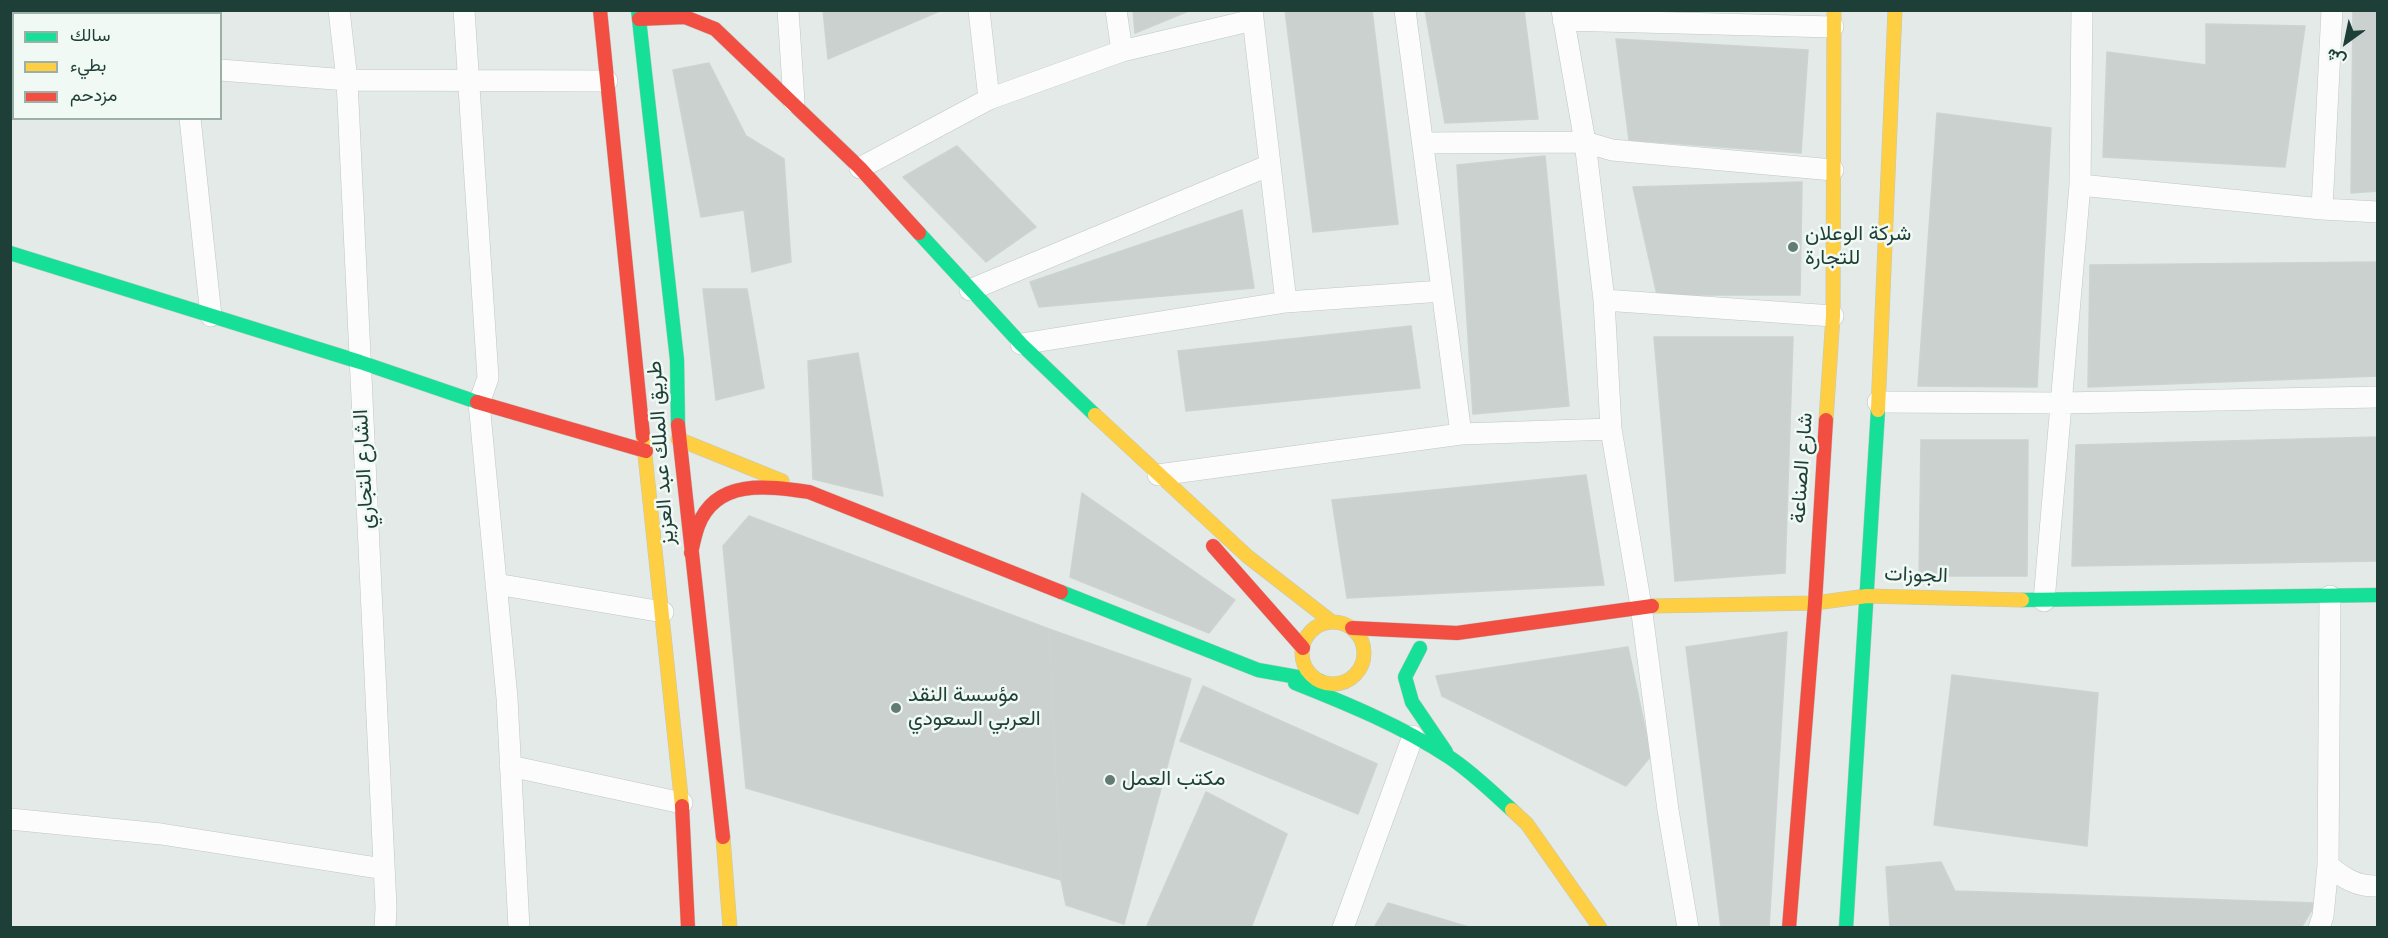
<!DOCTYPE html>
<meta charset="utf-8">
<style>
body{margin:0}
#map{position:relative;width:2388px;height:938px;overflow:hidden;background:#e3eae7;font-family:"Nunito Sans",Vazirmatn,sans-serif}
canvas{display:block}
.frame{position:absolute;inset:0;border:12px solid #1e3f37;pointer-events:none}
.legend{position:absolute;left:12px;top:12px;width:210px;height:108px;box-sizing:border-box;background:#f1f9f5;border:2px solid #9dafa9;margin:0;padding:8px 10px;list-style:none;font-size:18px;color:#1e3f37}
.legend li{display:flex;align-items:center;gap:12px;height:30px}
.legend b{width:30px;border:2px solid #9dafa9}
.north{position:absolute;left:2316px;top:12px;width:60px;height:60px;-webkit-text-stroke:4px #f1f9f5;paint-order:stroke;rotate:213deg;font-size:16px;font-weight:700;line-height:24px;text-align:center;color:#1e3f37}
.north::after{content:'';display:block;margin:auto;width:21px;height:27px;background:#1e3f37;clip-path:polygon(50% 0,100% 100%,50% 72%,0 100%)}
</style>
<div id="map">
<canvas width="2388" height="938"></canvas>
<div class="frame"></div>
<ul class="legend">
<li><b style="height:8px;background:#16e098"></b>سالك</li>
<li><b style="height:8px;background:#ffcf43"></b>بطيء</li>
<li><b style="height:8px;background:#f24e42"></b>مزدحم</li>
</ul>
<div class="north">ش</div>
</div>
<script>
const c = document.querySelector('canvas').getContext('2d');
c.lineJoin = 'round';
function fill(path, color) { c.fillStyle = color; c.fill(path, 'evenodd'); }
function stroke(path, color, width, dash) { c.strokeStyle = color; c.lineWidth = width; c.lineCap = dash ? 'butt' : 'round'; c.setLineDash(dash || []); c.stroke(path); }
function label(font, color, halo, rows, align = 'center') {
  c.font = font + ' "Nunito Sans",Vazirmatn,sans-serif'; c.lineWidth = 5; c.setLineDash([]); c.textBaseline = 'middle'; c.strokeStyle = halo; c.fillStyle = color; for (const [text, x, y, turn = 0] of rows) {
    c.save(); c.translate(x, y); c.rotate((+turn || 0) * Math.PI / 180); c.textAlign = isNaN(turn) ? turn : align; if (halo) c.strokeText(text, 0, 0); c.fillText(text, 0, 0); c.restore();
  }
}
const building = new Path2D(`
 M823 10H942L828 59Z
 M1133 10H1191L1135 33Z
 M1285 10H1372L1398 224 1313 232Z
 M1425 10H1524L1538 119 1445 123Z
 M2353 10H2378V191L2351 193Z
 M2206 24 2305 26 2285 167 2103 157 2107 52 2206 65Z
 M1616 39 1808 50 1801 153 1629 140Z
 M709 63 746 136 784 159 791 262 752 272 744 210 701 217 673 70Z
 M1937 113 2051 128 2037 387 1918 386Z
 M957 146 1036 227 986 262 903 177Z
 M1545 156 1569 406 1473 414 1457 165Z
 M1802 182 1800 295H1657L1633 187Z
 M1242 210 1254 288 1039 307 1030 282Z
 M2378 262V376L2088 387 2090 265Z
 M703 289H747L764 388 716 400Z
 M1411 326 1420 388 1186 411 1178 351Z
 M1654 337H1793L1785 573 1675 581Z
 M858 353 883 496 813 479 808 361Z
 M2378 437V561L2072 566 2076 445Z
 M1921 440H2028L2027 576H1919Z
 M1586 475 1604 585 1347 598 1332 500Z
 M1082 493 1235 600 1209 633 1070 577Z
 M749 516 1049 629 1061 880 746 788 723 546Z
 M1049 629 1191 679 1124 924 1066 905 1061 880Z
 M1787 632 1769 928H1721L1686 647Z
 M1628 647 1651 756 1626 786 1442 696 1436 676Z
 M1952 675 2098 693 2087 846 1934 825Z
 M1203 686 1377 764 1358 814 1180 741Z
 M1206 792 1287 834 1251 928H1146Z
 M1941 862 1955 891 2316 903 2301 928H1890L1886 867Z
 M1388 903 1472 928 1375 926Z`);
const street = new Path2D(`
 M177 10 178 14
 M339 10 347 80 386 907 385 928
 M464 10 488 378 479 403 507 698 519 928
 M788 10 794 102
 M979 10 989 99
 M1116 10 1122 51
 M1252 10 1286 302
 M1405 10 1461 434
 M1562 10 1585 142 1604 300 1611 429 1641 606 1668 810 1688 928
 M1563 20 1833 27
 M10 53H14
 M220 70 347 80 607 81
 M190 118 211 316
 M1423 143 1585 142 1612 150 1833 170
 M860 168 989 99 1122 51 1253 20
 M2080 185 2322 209 2378 212
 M2322 209 2332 10
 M970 290 1270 165
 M1604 300 1833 316
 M1021 344 1286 302 1442 291
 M1878 402 2061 403 2378 397
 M1158 475 1461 434 1611 429
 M496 584 663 612
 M2330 596 2328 865C2343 878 2357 887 2378 886
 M2044 601 2080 185 2082 10
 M510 766 682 803
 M10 819 161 834 384 869
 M1343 928 1413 736
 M2319 928 2323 916 2328 865`);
const fast = new Path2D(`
 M638 10 677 360 678 425
 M919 233 1021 344 1095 415
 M10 253 360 362 477 402
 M1061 592 1258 670 1320 681
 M2022 600 2378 595
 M1420 648 1405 677 1412 702 1446 752
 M1295 683C1348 704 1401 726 1449 757 1472 772 1492 792 1512 810
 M1846 928 1878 410`);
const slow = new Path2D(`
 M1878 410 1895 10
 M1095 415 1247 556 1332 622
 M1826 420 1833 316 1834 10
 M643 436 682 806
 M678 439 782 481
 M1652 606 1815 603 1867 596 2022 600
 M1302 653a31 31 0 1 1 62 0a31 31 0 1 1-62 0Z
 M1512 810 1527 824 1600 928
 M723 837 730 928`);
const jam = new Path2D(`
 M600 10 643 436
 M639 19 685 17 715 29 860 168 919 233
 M477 402 646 451
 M678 425 723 837
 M809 492 1061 592
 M1213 546 1303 648
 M691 553C693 544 695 534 698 526 716 478 768 486 809 492
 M1352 628 1457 633 1652 606
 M682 806 688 928
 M1789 928 1815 603 1826 420`);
const markers = [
 [1793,247,6,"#637b75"],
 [896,708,6,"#637b75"],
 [1110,780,6,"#637b75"]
];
const poiNames = [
 ["شركة الوعلان",1805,235],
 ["للتجارة",1805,259],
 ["مؤسسة النقد",908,696],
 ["العربي السعودي",908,720],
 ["مكتب العمل",1122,780]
];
const streetNames = [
 ["طريق الملك عبد العزيز",662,453,-94],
 ["شارع الصناعة",1803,468,-86],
 ["الشارع التجاري",365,469,-93],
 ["الجوزات",1916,576,2]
];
fill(building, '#cad1ce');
stroke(building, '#ccd3d0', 1.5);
stroke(street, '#c0c7c4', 22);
stroke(fast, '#bec8c4', 15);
stroke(slow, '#bec8c4', 15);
stroke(jam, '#bec8c4', 15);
stroke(street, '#fbfcfb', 21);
stroke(fast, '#16e098', 14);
stroke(slow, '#ffcf43', 14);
stroke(jam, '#f24e42', 14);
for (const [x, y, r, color] of markers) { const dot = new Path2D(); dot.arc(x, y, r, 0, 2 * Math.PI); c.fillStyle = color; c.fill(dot); stroke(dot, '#f1f9f5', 2); }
label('21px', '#1e3f37', '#f1f9f5', poiNames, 'left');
label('21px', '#1e3f37', '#f1f9f5', streetNames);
</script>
